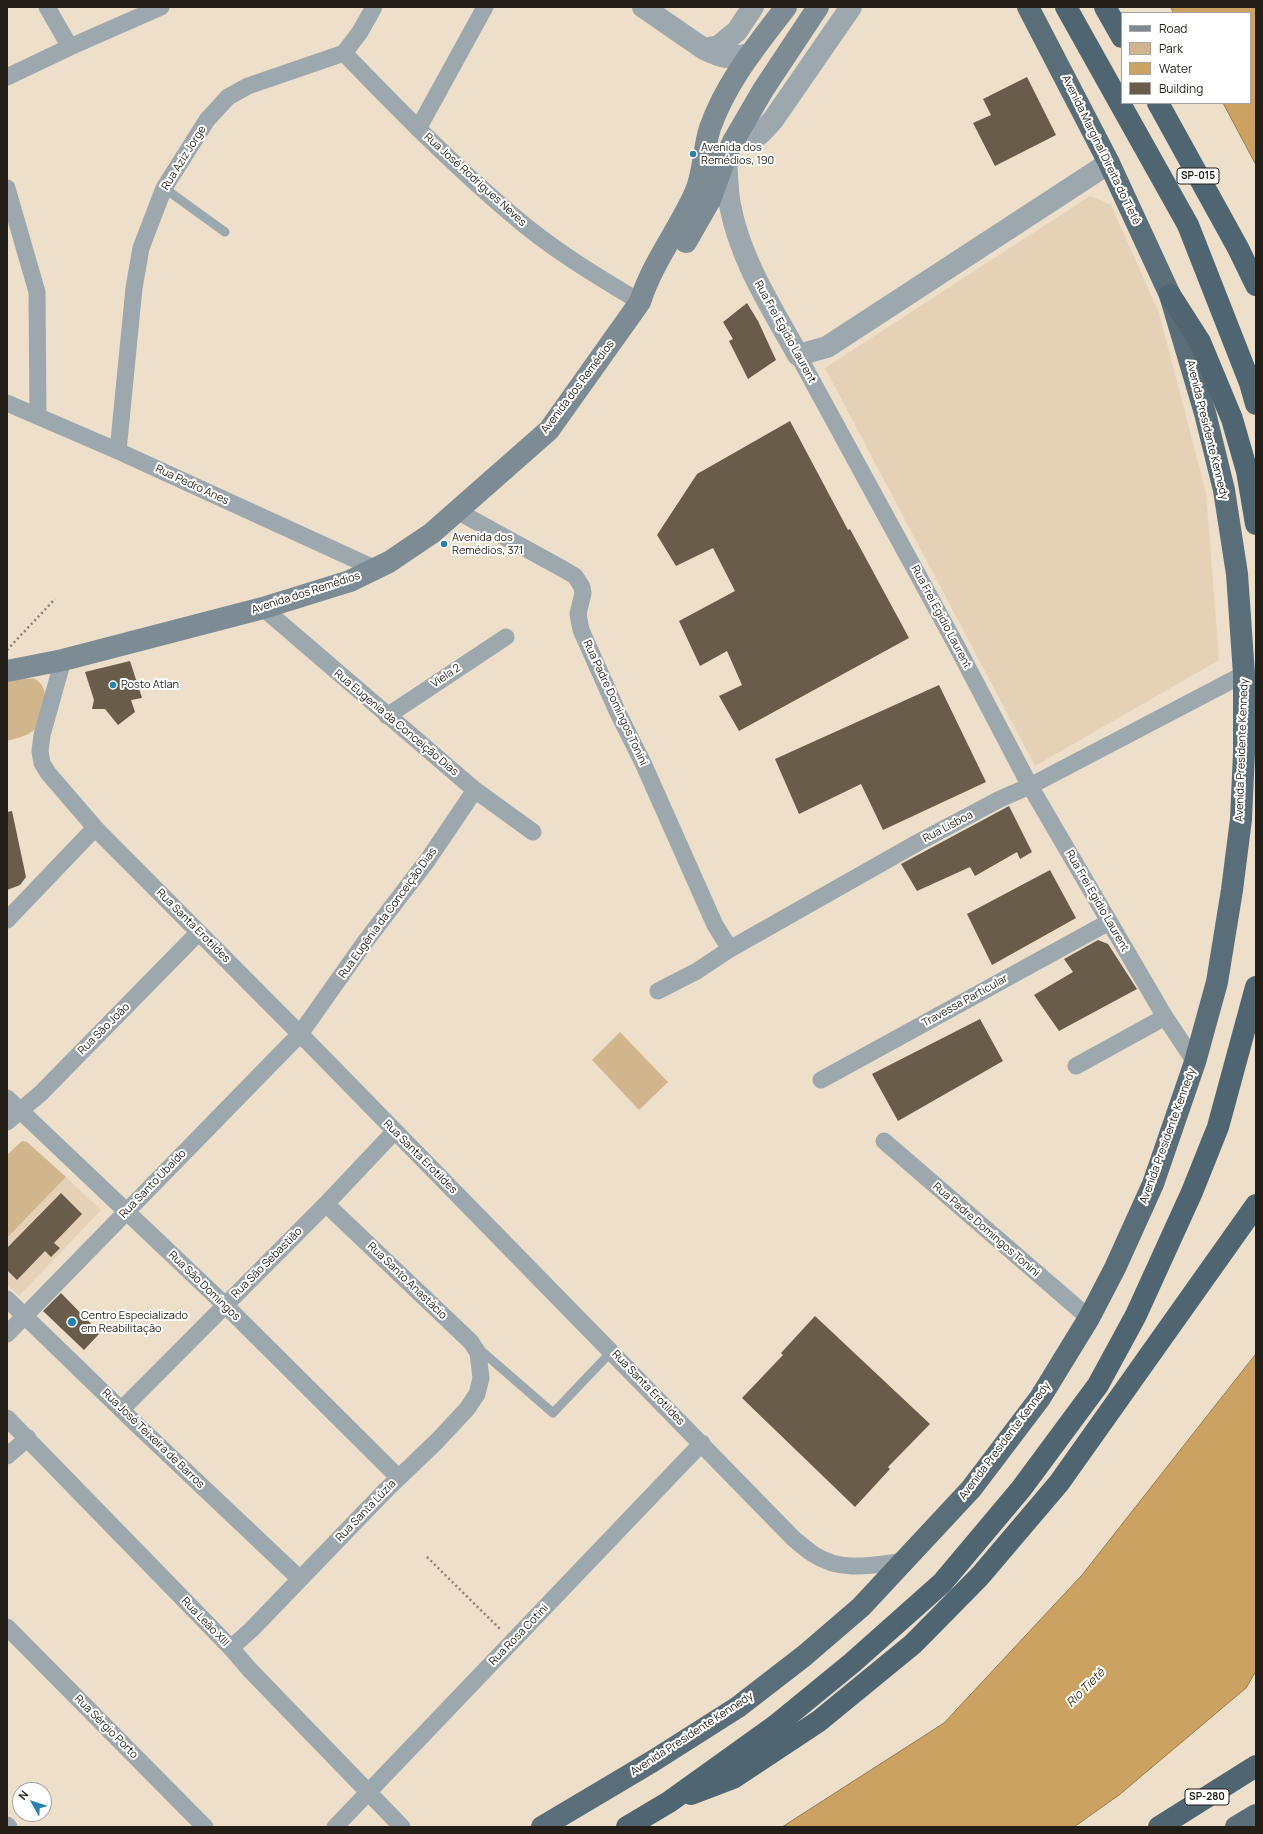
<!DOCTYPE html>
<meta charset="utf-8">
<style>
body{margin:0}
#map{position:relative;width:1263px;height:1834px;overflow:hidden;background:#eedfca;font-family:Manrope,sans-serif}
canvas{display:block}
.frame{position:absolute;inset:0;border:8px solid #231e16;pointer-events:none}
.legend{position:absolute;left:1121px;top:12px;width:130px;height:92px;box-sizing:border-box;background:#fff;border:1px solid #a7a5a2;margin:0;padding:5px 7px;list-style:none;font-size:12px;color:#231e16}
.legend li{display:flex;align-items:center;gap:8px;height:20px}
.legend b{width:20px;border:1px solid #a7a5a2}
.north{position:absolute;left:12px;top:1782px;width:40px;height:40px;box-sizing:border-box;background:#fff;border:1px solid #a7a5a2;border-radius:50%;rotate:309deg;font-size:11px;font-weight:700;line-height:16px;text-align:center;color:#231e16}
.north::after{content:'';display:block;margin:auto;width:14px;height:18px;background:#2683b0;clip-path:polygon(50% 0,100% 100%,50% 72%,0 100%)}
</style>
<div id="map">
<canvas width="1263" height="1834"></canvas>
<div class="frame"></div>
<ul class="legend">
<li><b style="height:5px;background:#7c8b94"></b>Road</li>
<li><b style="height:11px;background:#d1b58d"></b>Park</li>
<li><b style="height:11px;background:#cba262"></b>Water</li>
<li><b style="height:11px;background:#695c4a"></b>Building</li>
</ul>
<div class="north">N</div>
</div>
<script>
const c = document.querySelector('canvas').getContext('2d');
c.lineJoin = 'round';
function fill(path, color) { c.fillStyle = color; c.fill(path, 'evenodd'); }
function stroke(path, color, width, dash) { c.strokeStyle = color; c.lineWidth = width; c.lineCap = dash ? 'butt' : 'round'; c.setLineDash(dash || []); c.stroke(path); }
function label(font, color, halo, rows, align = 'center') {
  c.font = font + ' Manrope,sans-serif'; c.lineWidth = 4; c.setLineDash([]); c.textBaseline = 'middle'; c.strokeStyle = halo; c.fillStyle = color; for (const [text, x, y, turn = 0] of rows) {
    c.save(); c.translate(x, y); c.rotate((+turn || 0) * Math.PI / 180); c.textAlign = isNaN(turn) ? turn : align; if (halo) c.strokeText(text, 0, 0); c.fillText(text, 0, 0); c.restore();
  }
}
const built = new Path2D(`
 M1090 196 1111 205 1159 313 1206 493 1219 660 1035 766 825 368Z
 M66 1177 101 1210 19 1296 7 1284V1238Z`);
const green = new Path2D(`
 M23 678C27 679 32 678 35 679 53 688 44 721 33 731 27 736 14 739 7 741V682Z
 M620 1032 668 1082 639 1110 592 1060Z
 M22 1141 27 1142 66 1177 7 1238V1155Z`);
const water = new Path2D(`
 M1171 7H1256V165L1223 103H1250V13H1174Z
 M1256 1354V1671L1246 1688 1119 1795 1074 1827H782L944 1723 1082 1575Z`);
const building = new Path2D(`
 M1027 77 1056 135 995 166 973 123 991 115 983 99Z
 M747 303 758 321 776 360 748 379 729 341 733 339 723 322Z
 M790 421 848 530 850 529 909 638 739 731 719 696 742 685 727 651 700 666 679 621 735 591 713 548 676 566 657 535 697 474Z
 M130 661 142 698 131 700 135 712 118 725 105 709H92L94 700 85 672Z
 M939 685 986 782 883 830 861 784 799 814 775 759Z
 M1009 806 1032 852 1020 859 1017 852 975 876 970 867 917 891 901 864Z
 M12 811 26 877 20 885 7 890V812Z
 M1050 870 1076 918 992 965 967 914Z
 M1098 940 1108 944 1137 989 1059 1031 1034 995 1073 972 1064 959Z
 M980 1019 1003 1061 898 1121 872 1074Z
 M61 1193 82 1214 54 1243 60 1248 51 1257 45 1251 17 1280 7 1270V1248Z
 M61 1293 100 1333 84 1350 43 1311Z
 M815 1316 930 1424 888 1467 890 1469 855 1507 742 1398 783 1355 781 1353Z`);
const path = new Path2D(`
 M7 650 55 599
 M427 1557 501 1630`);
const service = new Path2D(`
 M164 188 225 232
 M478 1348 553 1413 612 1351`);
const minor = new Path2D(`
 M47 7 70 47
 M344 53C397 108 451 163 510 213 550 248 595 275 640 302
 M7 77 70 47 161 7
 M418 129 485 7
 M7 188 37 292 38 416
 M798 355 955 643 1030 786 1165 1017 1195 1062
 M7 403 118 451 376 569
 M118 451 134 288 141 248 164 188 207 120 228 97 248 86 344 53 360 32 374 7
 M457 511 563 569 575 576 582 587 583 593 578 614 581 630 618 713 643 763 715 925 730 949
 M263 608 475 790 533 832
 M63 660 42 735 40 751 42 763 48 773 98 831 310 1044 794 1539C800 1544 807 1550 813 1554 841 1573 874 1565 905 1561
 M387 716 506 637
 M7 920 95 828
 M658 991 697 971 730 949 917 843 1000 799 1030 786 1244 674
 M1076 1066 1165 1017
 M821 1080 1109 922
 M7 1098 225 1305 398 1477
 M7 1122 41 1093 198 933
 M884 1141 1089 1318
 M7 1299 134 1422 300 1579
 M7 1334 300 1034 365 942 427 861 475 790
 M122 1409 326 1204 394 1132
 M7 1418 231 1648 249 1669 402 1827
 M7 1456 28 1438
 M7 1627 205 1827
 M231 1648 252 1629 386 1490 437 1441 467 1409 477 1394 481 1378 478 1353 471 1342 326 1204
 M7 1825 9 1827
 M335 1827 702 1443`);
const tertiary = new Path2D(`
 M643 7 704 49C724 59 728 59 750 54
 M704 49 719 46 737 31 753 7
 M734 140C758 141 758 136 773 120L851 7
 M726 156C727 172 727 189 730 205 740 259 771 307 798 355L827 347 1109 163`);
const secondary = new Path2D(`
 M686 242 710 200 726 156 734 140 763 90 818 7
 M7 671 63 660 263 608 350 581 389 562 432 533 549 430 640 302C652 263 678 231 695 193 704 174 703 149 710 128 726 82 757 45 786 7`);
const trunk = new Path2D(`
 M542 1827 653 1761 738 1707 804 1656 861 1607 971 1489 1040 1398 1089 1318 1115 1268 1153 1184 1195 1062 1217 982 1232 890 1241 819 1244 753V674L1237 574 1224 490 1205 413 1170 295 1109 163 1028 7
 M1236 1827 1256 1815`);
const motorway = new Path2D(`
 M1066 7 1188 225 1250 383 1256 404
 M1105 7 1122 37
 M1158 103 1238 248 1256 285
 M1170 295 1200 342 1232 419 1247 471 1256 524
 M691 1794 733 1778 819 1721 913 1644 980 1576 1059 1483 1256 1205
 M627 1827 669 1802 775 1726 852 1663 942 1583 1021 1489 1098 1385 1136 1315 1192 1192 1218 1127 1256 987
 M1159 1827 1256 1766`);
const markers = [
 [693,154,4,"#2683b0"],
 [444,544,4,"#2683b0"],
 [113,685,4,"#2683b0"],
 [72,1322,5,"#2683b0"]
];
const shields = [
 [1198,176,42],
 [1207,1797,44]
];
const shieldNames = [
 ["SP-015",1198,176],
 ["SP-280",1207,1797]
];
const poiNames = [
 ["Avenida dos",701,148],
 ["Remédios, 190",701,161],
 ["Avenida dos",452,538],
 ["Remédios, 371",452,551],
 ["Posto Atlan",121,685],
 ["Centro Especializado",81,1316],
 ["em Reabilitação",81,1329]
];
const streetNames = [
 ["Avenida Marginal Direita do Tietê",1101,150,64],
 ["Rua Aziz Jorge",184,158,-58],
 ["Rua José Rodrigues Neves",475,180,42],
 ["Rua Frei Egidio Laurent",785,332,61],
 ["Avenida dos Remédios",578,387,-53],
 ["Avenida Presidente Kennedy",1207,430,76],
 ["Rua Pedro Anes",192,485,25],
 ["Avenida dos Remédios",306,593,-18],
 ["Rua Frei Egidio Laurent",941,617,62],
 ["Viela 2",446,676,-34],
 ["Rua Padre Domingos Tonini",615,703,65],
 ["Rua Eugenia da Conceição Dias",396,723,40],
 ["Avenida Presidente Kennedy",1242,750,-88],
 ["Rua Lisboa",948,827,-28],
 ["Rua Frei Egidio Laurent",1097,901,60],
 ["Rua Eugênia da Conceição Dias",388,913,-54],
 ["Rua Santa Erotildes",193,926,45],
 ["Travessa Particular",965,1001,-29],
 ["Rua São João",104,1029,-45],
 ["Avenida Presidente Kennedy",1168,1136,-70],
 ["Rua Santa Erotildes",420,1157,45],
 ["Rua Santo Ubaldo",153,1184,-46],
 ["Rua Padre Domingos Tonini",986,1230,41],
 ["Rua São Sebastião",267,1263,-45],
 ["Rua Santo Anastácio",407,1281,44],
 ["Rua São Domingos",204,1286,44],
 ["Rua Santa Erotildes",648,1388,46],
 ["Rua José Teixeira de Barros",153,1439,44],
 ["Avenida Presidente Kennedy",1005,1441,-53],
 ["Rua Santa Lúzia",366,1511,-46],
 ["Rua Leão XIII",205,1622,46],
 ["Rua Rosa Cotini",519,1635,-46],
 ["Rua Sérgio Porto",106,1727,45],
 ["Avenida Presidente Kennedy",692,1734,-33]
];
const waterNames = [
 ["Rio Tietê",1086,1688,-45]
];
fill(built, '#e5d1b6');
fill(green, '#d1b58d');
fill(water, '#cba262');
stroke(water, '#997a4b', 1);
fill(building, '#695c4a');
stroke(path, '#8a8072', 2.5, [2, 3]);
stroke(service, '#9da7ae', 9);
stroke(minor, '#9da7ae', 17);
stroke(tertiary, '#9da7ae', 22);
stroke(secondary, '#7c8b94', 22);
stroke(trunk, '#5a6e7a', 22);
stroke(motorway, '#506572', 22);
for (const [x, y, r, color] of markers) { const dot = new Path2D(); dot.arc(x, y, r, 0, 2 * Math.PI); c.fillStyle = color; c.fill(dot); stroke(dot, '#fff', 1.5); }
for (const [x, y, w] of shields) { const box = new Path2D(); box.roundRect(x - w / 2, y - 8, w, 16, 3); c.fillStyle = '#fff'; c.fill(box); stroke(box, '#231e16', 1); }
label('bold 10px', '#231e16', null, shieldNames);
label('11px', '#231e16', '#fff', poiNames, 'left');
label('11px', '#231e16', '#fff', streetNames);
label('italic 12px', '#3b2a0d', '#fff', waterNames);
</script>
